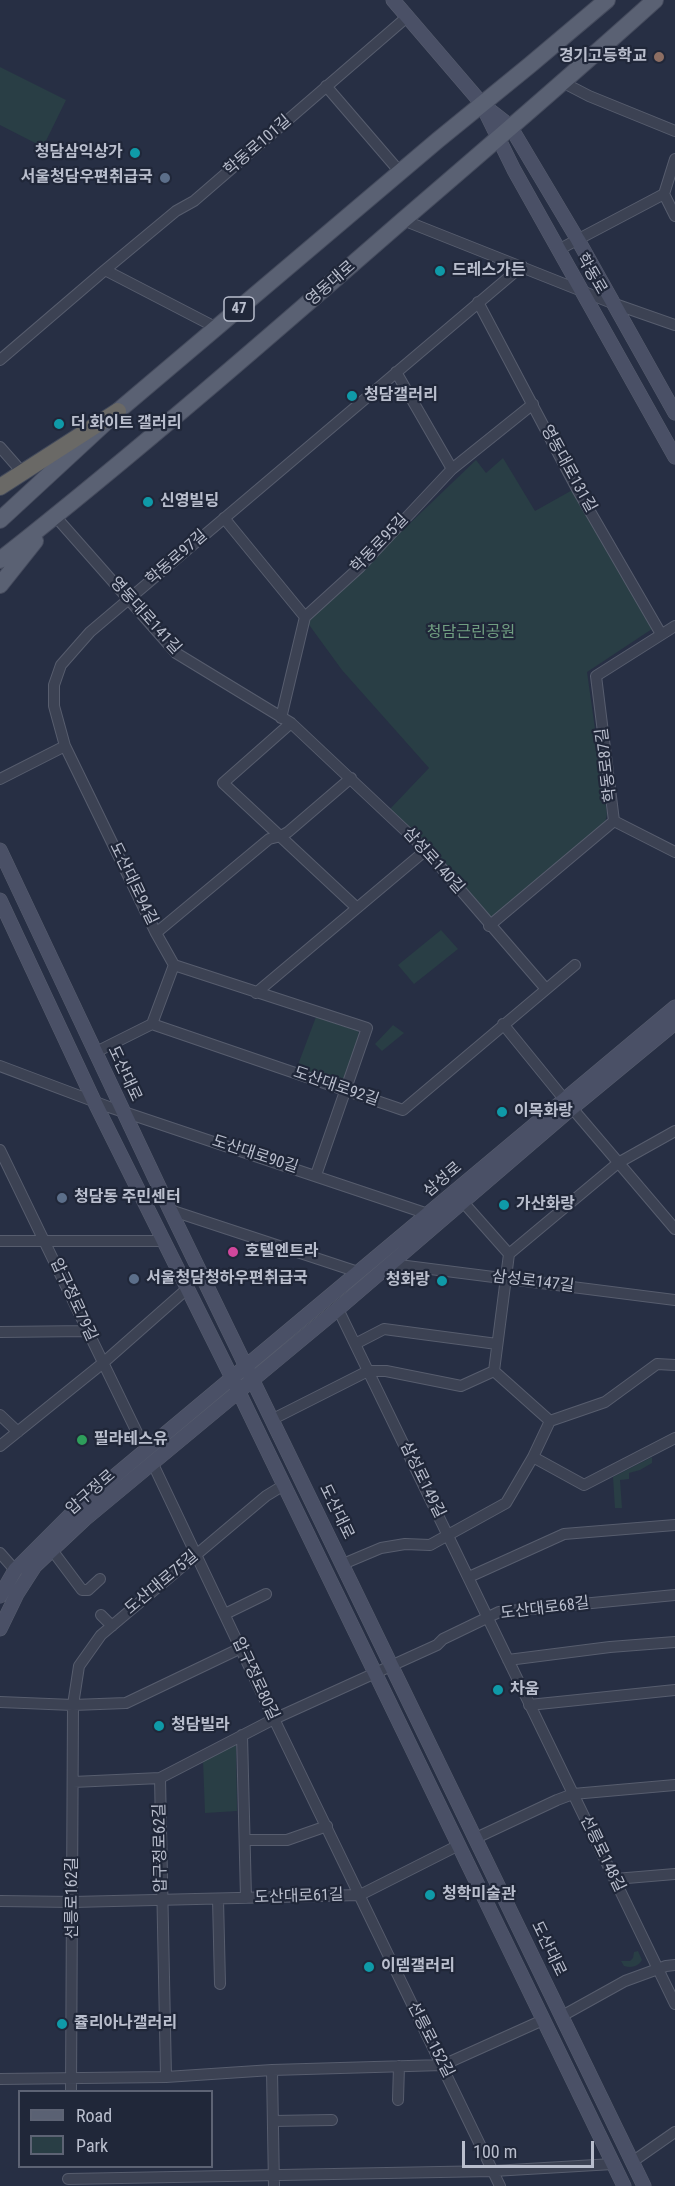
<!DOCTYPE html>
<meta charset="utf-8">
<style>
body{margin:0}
#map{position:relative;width:675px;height:2186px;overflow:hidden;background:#272f44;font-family:"Roboto Condensed",sans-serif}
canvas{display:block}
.legend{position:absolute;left:18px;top:2090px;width:195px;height:78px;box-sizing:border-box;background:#202739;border:2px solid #5d6374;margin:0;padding:8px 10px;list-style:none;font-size:18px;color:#b9becd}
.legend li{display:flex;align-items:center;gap:12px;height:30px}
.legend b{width:30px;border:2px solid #5d6374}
.scale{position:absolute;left:462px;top:2141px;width:132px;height:27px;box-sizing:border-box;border:3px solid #b9becd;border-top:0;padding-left:8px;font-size:18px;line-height:21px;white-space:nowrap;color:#b9becd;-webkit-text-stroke:4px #202739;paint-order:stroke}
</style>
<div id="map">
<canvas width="675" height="2186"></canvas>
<ul class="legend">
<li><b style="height:8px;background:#5a6173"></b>Road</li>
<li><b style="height:16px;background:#293e45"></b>Park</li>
</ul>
<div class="scale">100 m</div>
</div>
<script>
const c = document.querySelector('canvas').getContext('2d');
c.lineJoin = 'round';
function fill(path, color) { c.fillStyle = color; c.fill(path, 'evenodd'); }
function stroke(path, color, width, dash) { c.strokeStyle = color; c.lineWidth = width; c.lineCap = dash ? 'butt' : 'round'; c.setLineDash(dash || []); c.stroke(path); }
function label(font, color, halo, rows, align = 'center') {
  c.font = font + ' "Roboto Condensed","Noto Sans KR",sans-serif'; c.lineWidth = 4.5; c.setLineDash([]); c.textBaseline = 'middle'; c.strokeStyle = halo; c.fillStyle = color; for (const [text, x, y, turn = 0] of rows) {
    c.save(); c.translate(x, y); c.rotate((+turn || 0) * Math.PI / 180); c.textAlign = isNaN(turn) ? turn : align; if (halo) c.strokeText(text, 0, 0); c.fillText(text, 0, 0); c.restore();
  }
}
const green = new Path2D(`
 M0 67 66 100 43 147 0 125Z
 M503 458 535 511 576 488 655 627 587 672 607 814 604 827 493 918 487 915 436 852 390 809 429 768 342 670 307 622 476 460 486 473Z
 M441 930 458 949 414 984 398 965Z
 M316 1017 358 1031 360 1036 344 1083 336 1084 296 1070Z
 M393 1025 404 1033 382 1051 375 1044Z
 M652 1457V1463L640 1470 629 1473V1479L620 1480 622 1508H615L613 1477Z
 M236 1744 237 1811 205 1813 203 1760Z
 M638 1951 642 1960C638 1967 631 1968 624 1966L621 1961H630L633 1958 634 1952Z`);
const minor = new Path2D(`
 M562 82 589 96 675 131
 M326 86 400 172
 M664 194 675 216
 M403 220 612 303 675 325
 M558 250 664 194 675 159
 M105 270 176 211 194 201 407 17
 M478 302 577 489 661 634
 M0 360 105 270 217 328
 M396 372 452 469
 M0 447 22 472
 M55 516 176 653 291 723 426 850 546 989
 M224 518 305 617
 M281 718 305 617 360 567 452 469 533 404
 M291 723 223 783 357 908
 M0 779 65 746
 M614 821 596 676 675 626
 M614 821 675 852
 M489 926 614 821
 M156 933 269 839 281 836 288 832 351 778
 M174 965 367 1028 316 1175
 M256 993 426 850
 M152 1024 174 965 156 933 65 746 54 706V685L61 665 90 632 522 266
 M503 1024 564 1099
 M96 1052 152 1024 403 1110 575 965
 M0 1066 109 1107 428 1214
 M572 1108 675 1229
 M0 1150 145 1449
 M463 1202 509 1254 494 1371
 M170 1210 358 1272
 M0 1241H163
 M509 1254 618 1163 675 1131
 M391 1264 675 1300
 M338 1309 675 2004
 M0 1332 88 1331
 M355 1344 384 1329 497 1344
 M494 1371 550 1421 605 1402 657 1364 675 1365
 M0 1415 18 1432
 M273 1419 368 1371H386L461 1386 494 1371
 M0 1446 103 1363 188 1288
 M533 1457 584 1485 675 1438
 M152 1462 274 1719 500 2186
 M52 1550 82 1590H88L100 1579
 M0 1553 15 1570
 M343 1564 381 1548 405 1544 430 1545 506 1503 533 1457 550 1421
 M469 1577 564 1534 675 1525
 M225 1614 266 1594
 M101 1615 112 1626
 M508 1660 610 1647 675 1642
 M0 1702 73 1705 126 1703 241 1648
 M529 1705 675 1690
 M242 1735 246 1898
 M160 1778 166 2077
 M73 1782 160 1778 274 1719 437 1645 443 1639 499 1612 675 1595
 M476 1838 557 1800 573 1794 675 1785
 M245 1840H287L327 1826
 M615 1879 675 1874
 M218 1899 220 1984
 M0 1901 73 1902 360 1895 459 1845
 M562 2016 625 1981 666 1966 675 1965
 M272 2070 274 2186
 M0 2079 166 2077 272 2070 443 2065 543 2020
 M71 2092 73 1705 79 1666 101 1635 266 1496 284 1485
 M398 2100 399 2066
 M273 2121 332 2120
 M632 2162 675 2132
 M68 2179 493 2171 613 2164`);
const secondary = new Path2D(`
 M393 0 483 105 510 126 578 240 675 413
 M483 107 514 170 675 457
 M0 850 170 1210 644 2186
 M0 900 94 1101 232 1378 624 2186
 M0 1596 15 1570 80 1505 675 1007
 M0 1629 17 1594 35 1566 85 1519 338 1309 572 1108 675 1023`);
const primary = new Path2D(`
 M0 520 118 411 438 140 530 65 607 0
 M0 560C138 451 270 336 402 221 487 148 572 75 655 0
 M0 585 35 541`);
const trunk = new Path2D(`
 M0 487 118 411`);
const markers = [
 [659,57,6,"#8d6e63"],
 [135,153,6,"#0f9aa8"],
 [165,178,6,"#5c6f8a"],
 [440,271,6,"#0f9aa8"],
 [352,396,6,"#0f9aa8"],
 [59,424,6,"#0f9aa8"],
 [148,502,6,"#0f9aa8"],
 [502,1112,6,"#0f9aa8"],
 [62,1198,6,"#5c6f8a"],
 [504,1205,6,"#0f9aa8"],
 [233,1252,6,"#d1479c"],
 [134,1279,6,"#5c6f8a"],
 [442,1281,6,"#0f9aa8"],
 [82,1440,6,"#2e9e5b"],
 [498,1690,6,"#0f9aa8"],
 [159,1726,6,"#0f9aa8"],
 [430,1895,6,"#0f9aa8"],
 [369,1967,6,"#0f9aa8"],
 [62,2024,6,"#0f9aa8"]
];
const shields = [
 [239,309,30]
];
const shieldNames = [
 ["47",239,309]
];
const poiNames = [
 ["경기고등학교",647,57,"right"],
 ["청담삼익상가",123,153,"right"],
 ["서울청담우편취급국",153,178,"right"],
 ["드레스가든",452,271],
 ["청담갤러리",364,396],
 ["더 화이트 갤러리",71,424],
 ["신영빌딩",160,502],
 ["이목화랑",514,1112],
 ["청담동 주민센터",74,1198],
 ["가산화랑",516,1205],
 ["호텔엔트라",245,1252],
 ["서울청담청하우편취급국",146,1279],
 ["청화랑",430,1281,"right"],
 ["필라테스유",94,1440],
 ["차움",510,1690],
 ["청담빌라",171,1726],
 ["청학미술관",442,1895],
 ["이뎀갤러리",381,1967],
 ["쥴리아나갤러리",74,2024]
];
const streetNames = [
 ["학동로101길",258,146,-41],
 ["학동로",591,274,60],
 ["영동대로",331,284,-41],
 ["영동대로131길",568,469,61],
 ["학동로95길",380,544,-46],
 ["학동로97길",177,558,-41],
 ["영동대로141길",145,616,48],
 ["학동로87길",607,765,-97],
 ["삼성로140길",433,861,48],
 ["도산대로94길",133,884,64],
 ["도산대로",124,1074,65],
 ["도산대로92길",336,1087,19],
 ["도산대로90길",255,1155,18],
 ["삼성로",443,1180,-40],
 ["삼성로147길",533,1282,7],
 ["압구정로79길",73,1300,65],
 ["삼성로149길",422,1480,64],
 ["압구정로",91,1493,-41],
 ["도산대로",336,1512,64],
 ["도산대로75길",162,1583,-40],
 ["도산대로68길",545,1609,-7],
 ["압구정로80길",255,1679,65],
 ["압구정로62길",161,1848,-91],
 ["선릉로148길",602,1854,64],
 ["도산대로61길",299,1897,-2],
 ["선릉로162길",73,1898,-90],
 ["도산대로",548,1949,64],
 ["선릉로152길",430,2040,63]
];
const parkNames = [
 ["청담근린공원",471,633]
];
fill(green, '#293e45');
stroke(minor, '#575d6e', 12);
stroke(secondary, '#575d6e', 15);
stroke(primary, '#454b5d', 18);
stroke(trunk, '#434a5b', 18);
stroke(minor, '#3c4253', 10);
stroke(secondary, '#4a5066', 14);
stroke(primary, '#5a6173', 16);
stroke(trunk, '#6a6966', 16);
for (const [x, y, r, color] of markers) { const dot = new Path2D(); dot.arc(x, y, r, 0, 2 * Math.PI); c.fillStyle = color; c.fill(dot); stroke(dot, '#202739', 2); }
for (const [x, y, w] of shields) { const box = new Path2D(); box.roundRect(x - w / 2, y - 12, w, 24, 4.5); c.fillStyle = '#202739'; c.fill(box); stroke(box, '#b9becd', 1.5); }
label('bold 15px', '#b9becd', null, shieldNames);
label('bold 16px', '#b9becd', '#202739', poiNames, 'left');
label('16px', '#b9becd', '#202739', streetNames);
label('16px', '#709e81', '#202739', parkNames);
</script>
